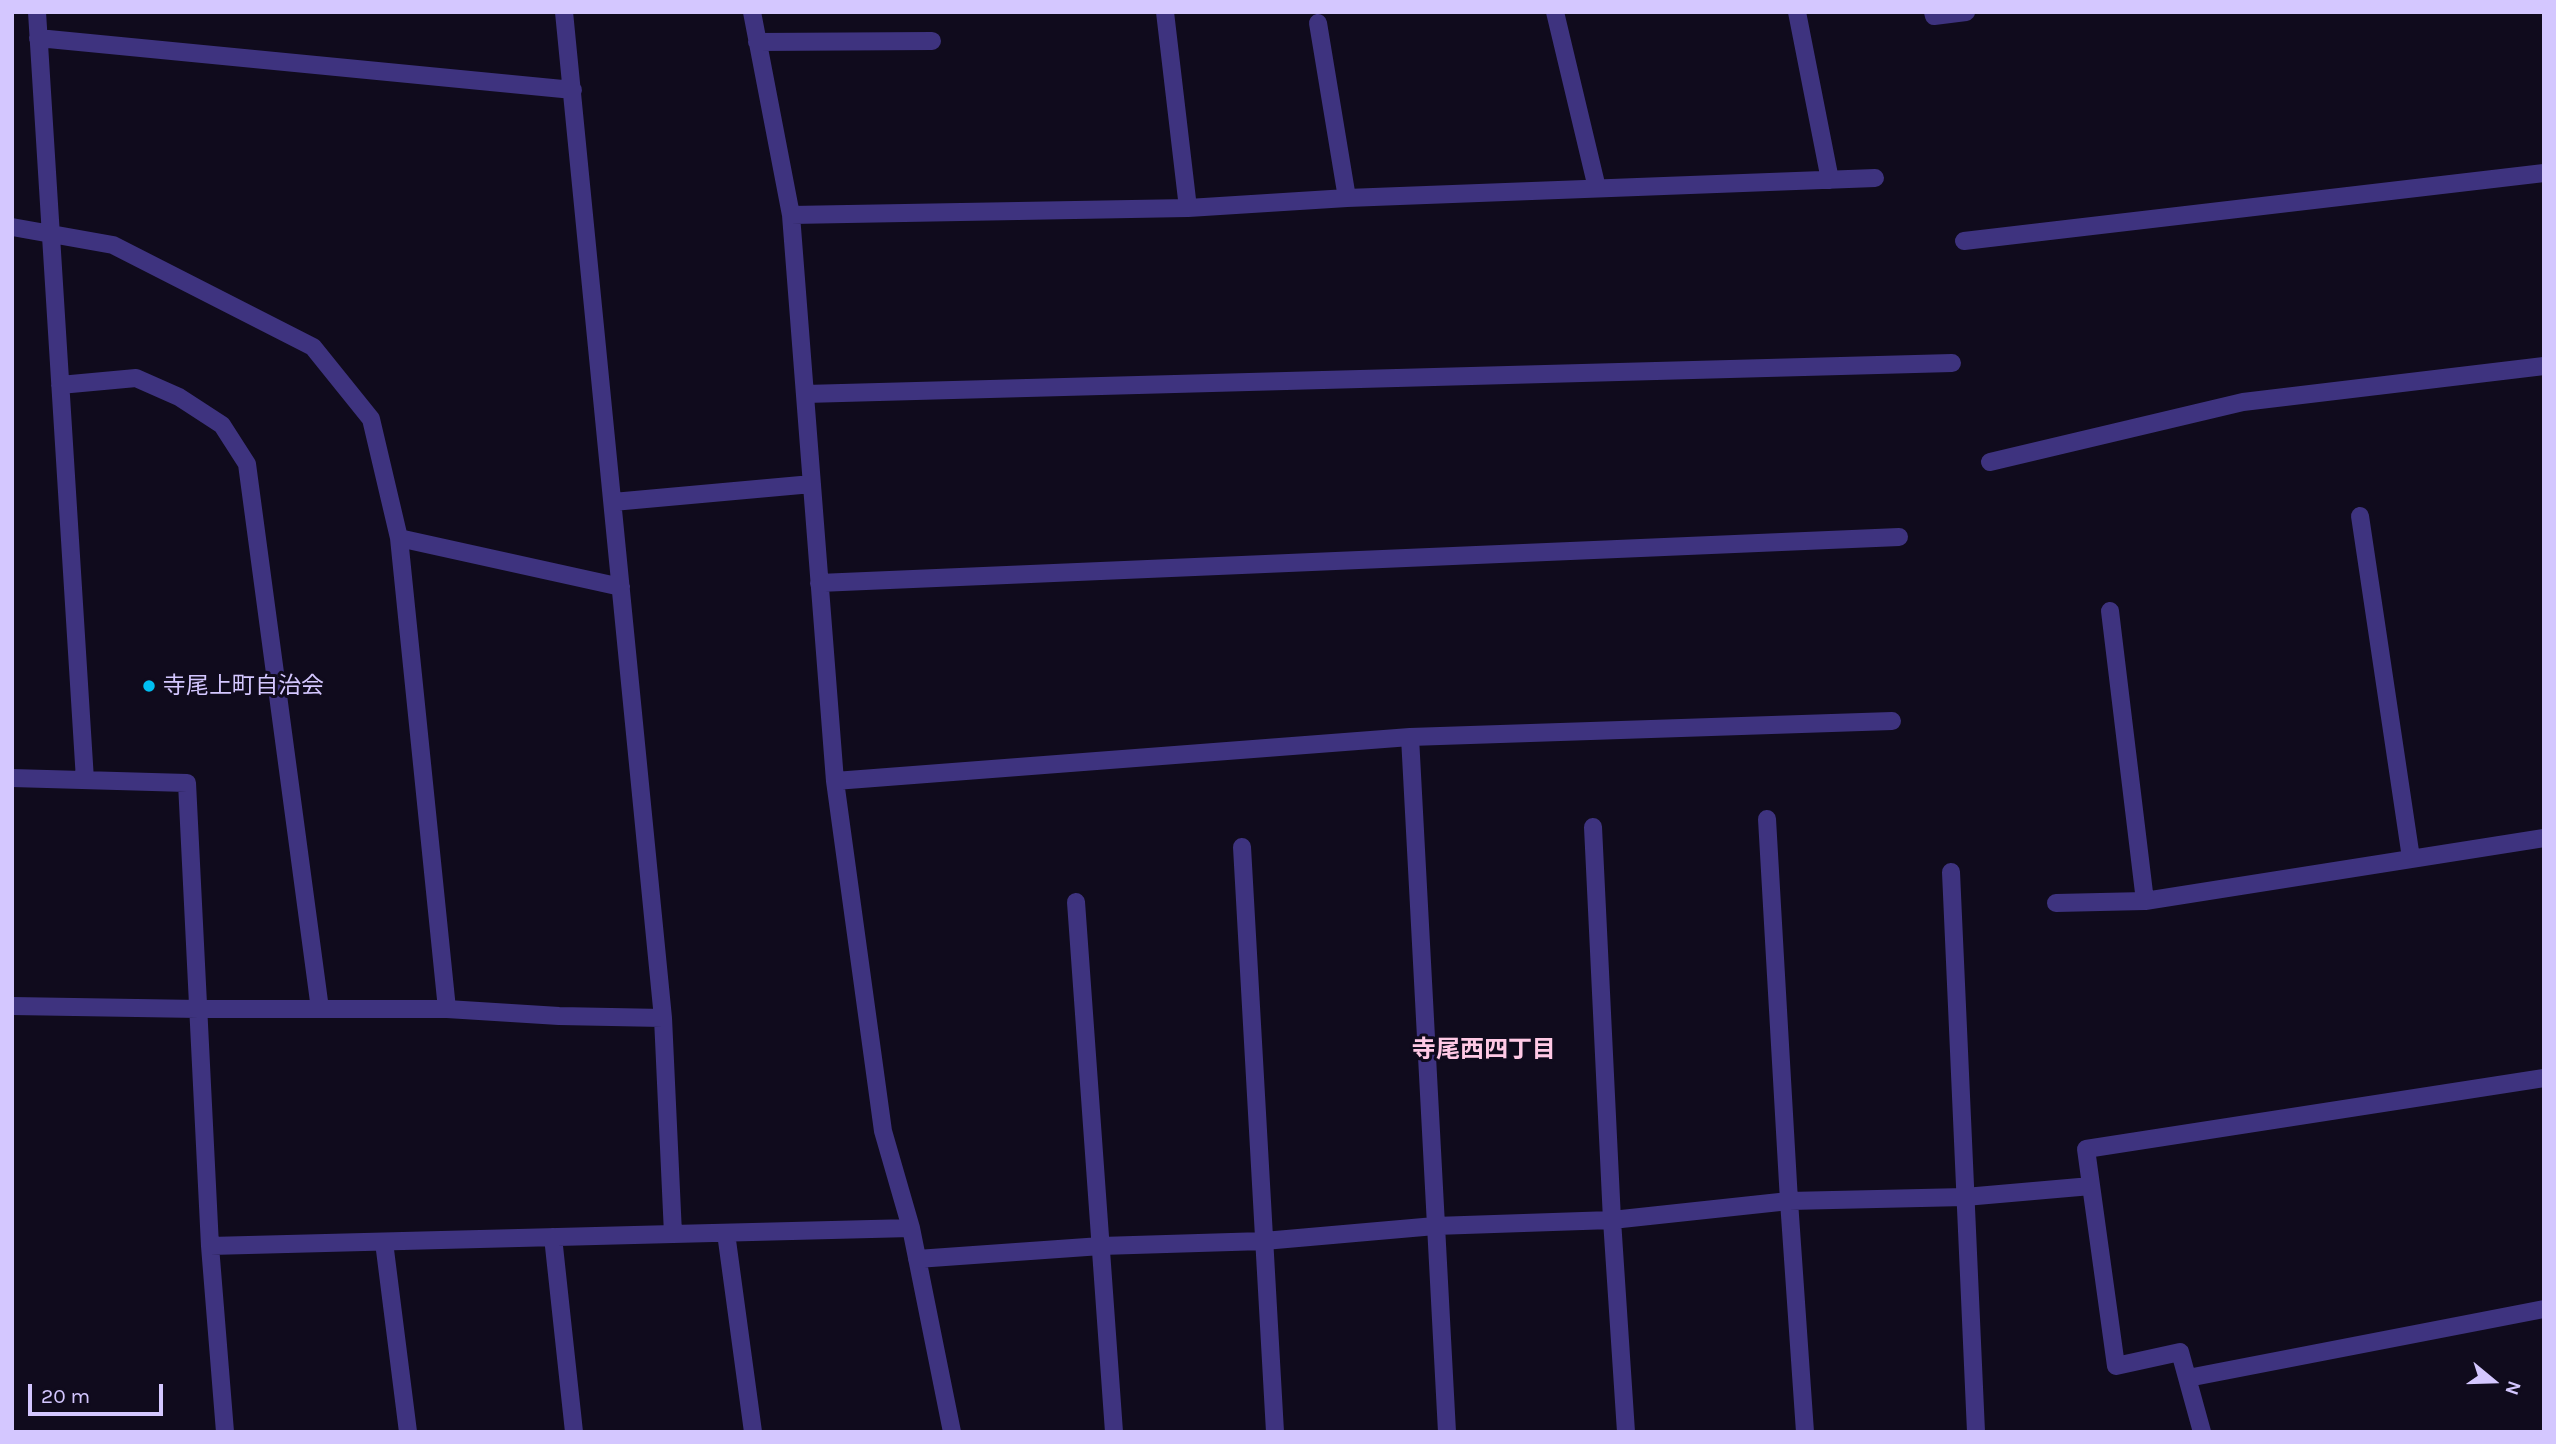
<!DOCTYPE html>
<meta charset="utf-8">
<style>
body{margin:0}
#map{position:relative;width:2556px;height:1444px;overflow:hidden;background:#100b1d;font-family:Karla,sans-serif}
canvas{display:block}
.frame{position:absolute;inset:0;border:14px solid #d4c7ff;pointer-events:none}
.north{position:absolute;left:2458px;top:1346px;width:70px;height:70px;-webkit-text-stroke:5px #100b1d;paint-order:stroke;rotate:109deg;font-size:19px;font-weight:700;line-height:28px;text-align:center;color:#d4c7ff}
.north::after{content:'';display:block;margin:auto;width:24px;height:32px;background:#d4c7ff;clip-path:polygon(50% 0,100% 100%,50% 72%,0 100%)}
.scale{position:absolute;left:28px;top:1384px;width:135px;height:32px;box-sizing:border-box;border:4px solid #d4c7ff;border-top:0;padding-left:9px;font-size:21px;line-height:24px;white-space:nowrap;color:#d4c7ff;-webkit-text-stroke:5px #100b1d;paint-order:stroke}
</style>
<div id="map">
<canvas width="2556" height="1444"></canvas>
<div class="frame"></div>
<div class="north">N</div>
<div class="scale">20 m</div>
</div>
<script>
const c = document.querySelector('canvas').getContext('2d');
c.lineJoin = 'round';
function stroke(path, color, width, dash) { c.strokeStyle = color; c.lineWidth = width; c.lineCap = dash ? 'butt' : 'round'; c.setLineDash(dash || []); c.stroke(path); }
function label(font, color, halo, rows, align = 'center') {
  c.font = font + ' Karla,"Noto Sans JP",sans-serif'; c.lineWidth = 6; c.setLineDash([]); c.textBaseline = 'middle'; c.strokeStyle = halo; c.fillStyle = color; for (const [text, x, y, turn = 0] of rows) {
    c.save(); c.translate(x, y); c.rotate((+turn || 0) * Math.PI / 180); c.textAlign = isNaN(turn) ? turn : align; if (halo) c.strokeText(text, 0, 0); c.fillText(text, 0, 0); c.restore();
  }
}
const minor = new Path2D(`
 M37 12 85 780
 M564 12 663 1018
 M752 12 791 215 835 781 883 1131 911 1228 952 1432
 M1165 12 1188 208
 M1555 12 1597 188
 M1797 12 1830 180
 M1933 12 1934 16 1966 12
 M1318 23 1347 198
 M38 38 573 90
 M757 42 932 41
 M791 215 1188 208 1347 198 1875 178
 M12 227 113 245 313 347 371 419 399 538 447 1009
 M1964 241 2544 173
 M60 385 136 378 179 397 222 425 247 464 320 1009
 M805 394 1952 363
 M1990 462 2243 402 2544 366
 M613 502 812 484
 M2360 516 2411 858
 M399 538 621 587
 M819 583 1899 537
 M2110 611 2145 901
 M1410 737 1447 1432
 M12 778 187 783 210 1246 673 1234
 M835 781 1410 737 1892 721
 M1767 819 1789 1201 1805 1432
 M1593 827 1612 1220 1626 1432
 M1242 847 1275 1432
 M1951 872 1976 1432
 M1076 902 1114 1432
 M2056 903 2145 901 2544 838
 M12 1006 199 1009H447L559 1016 663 1018 673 1234 911 1228
 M726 1233 753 1432
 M553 1237 574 1432
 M384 1242 408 1432
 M210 1246 225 1432
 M917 1259 1101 1246 1264 1241 1435 1226 1612 1220 1789 1201 1965 1197 2091 1186
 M2188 1378 2544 1309
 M2202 1432 2180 1352 2116 1366 2086 1149 2544 1078`);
const markers = [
 [149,686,7,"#00bff2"]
];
const poiNames = [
 ["寺尾上町自治会",163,686]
];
const neighbourhoodNames = [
 ["寺尾西四丁目",1484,1050]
];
stroke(minor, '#3e337f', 18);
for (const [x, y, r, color] of markers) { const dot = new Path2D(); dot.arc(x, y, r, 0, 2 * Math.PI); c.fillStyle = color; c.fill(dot); stroke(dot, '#100b1d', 2.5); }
label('23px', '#d4c7ff', '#100b1d', poiNames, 'left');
label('bold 24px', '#ffc9e5', '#100b1d', neighbourhoodNames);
</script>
